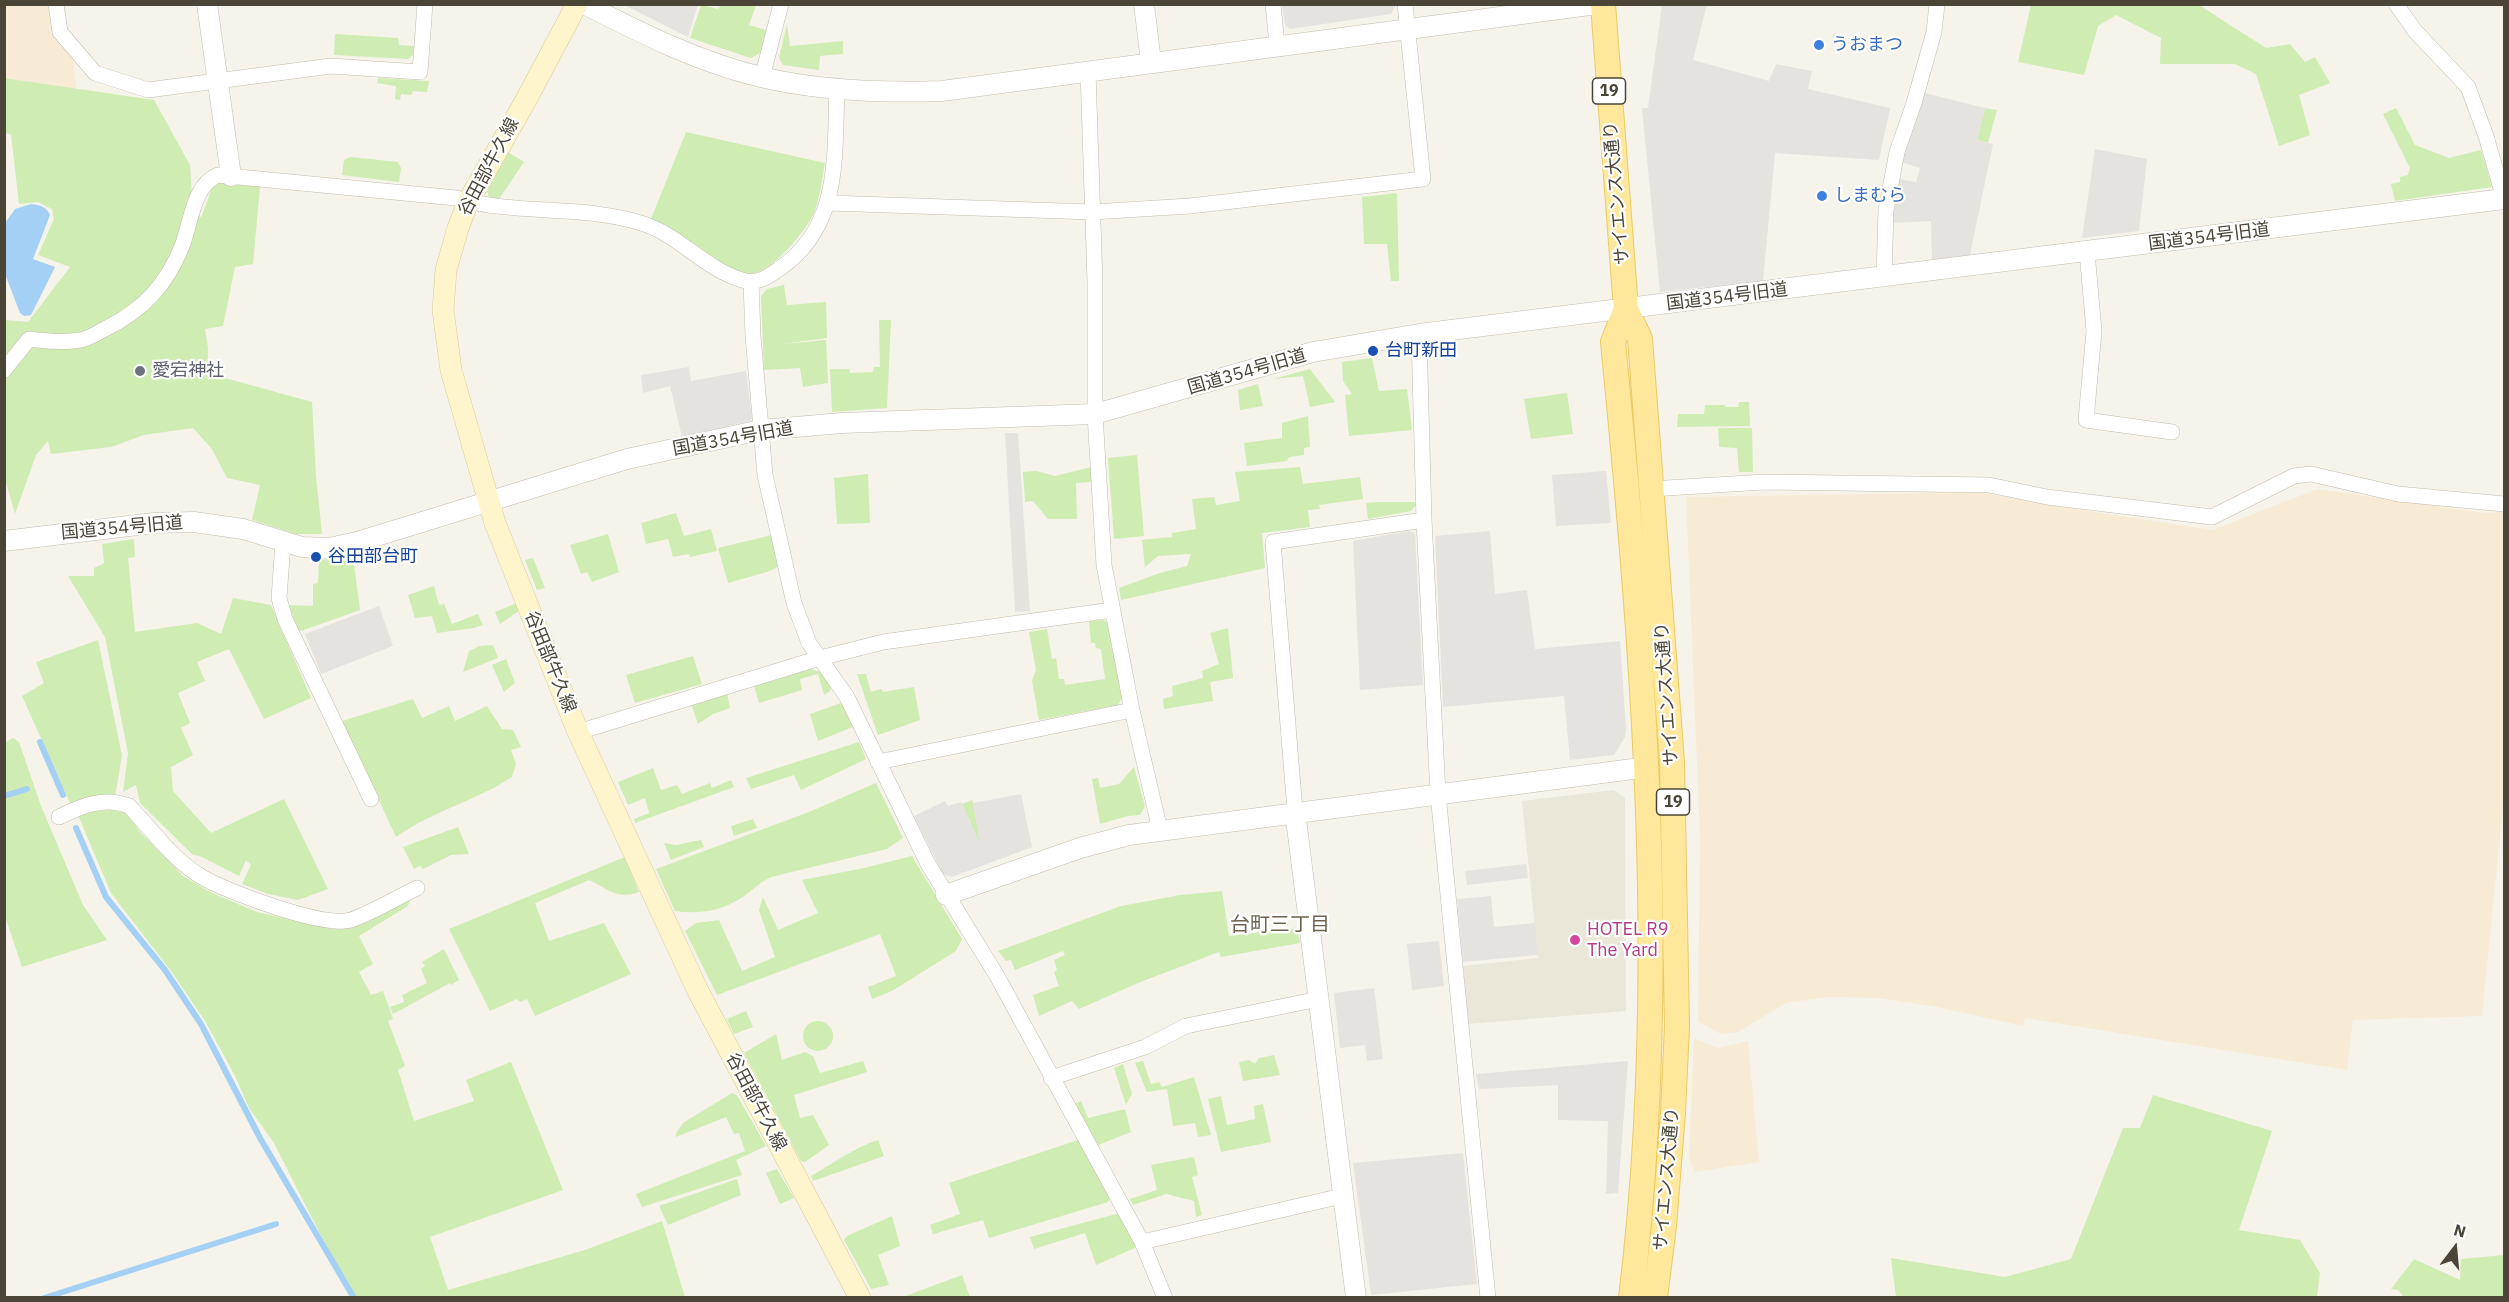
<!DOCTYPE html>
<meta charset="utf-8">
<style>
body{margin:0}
#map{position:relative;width:2509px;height:1302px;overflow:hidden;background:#f6f3eb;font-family:"IBM Plex Sans",sans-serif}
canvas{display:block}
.frame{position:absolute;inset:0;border:6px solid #4b4538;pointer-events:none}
.north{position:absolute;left:2425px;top:1218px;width:60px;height:60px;-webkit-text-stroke:4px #fff;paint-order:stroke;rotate:16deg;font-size:16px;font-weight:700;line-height:24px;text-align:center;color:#4b4538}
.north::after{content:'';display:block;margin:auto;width:21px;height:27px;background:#4b4538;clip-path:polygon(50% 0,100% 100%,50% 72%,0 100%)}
</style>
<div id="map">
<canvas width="2509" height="1302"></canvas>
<div class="frame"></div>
<div class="north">N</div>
</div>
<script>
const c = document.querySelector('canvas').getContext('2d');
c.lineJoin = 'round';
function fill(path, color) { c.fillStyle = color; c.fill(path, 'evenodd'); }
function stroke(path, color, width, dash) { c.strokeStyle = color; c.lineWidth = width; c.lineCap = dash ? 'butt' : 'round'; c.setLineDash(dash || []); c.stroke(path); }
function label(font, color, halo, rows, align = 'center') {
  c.font = font + ' "IBM Plex Sans","Noto Sans JP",sans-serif'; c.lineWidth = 4.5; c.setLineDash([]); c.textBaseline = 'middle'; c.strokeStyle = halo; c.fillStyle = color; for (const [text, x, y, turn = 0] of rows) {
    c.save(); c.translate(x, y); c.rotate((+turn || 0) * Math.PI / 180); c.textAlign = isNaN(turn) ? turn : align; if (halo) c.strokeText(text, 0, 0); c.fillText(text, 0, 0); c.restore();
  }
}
const residential = new Path2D(`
 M1614 790 1625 798 1626 1011 1468 1024 1463 966 1538 958 1522 801Z`);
const commercial = new Path2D(`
 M4 5H50L72 55 77 89 5 78Z
 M2317 489 2485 513 2504 512V796L2482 1016 2353 1020 2347 1070 2025 1018 2023 1026 1937 1007 1878 998 1828 997 1786 1003 1738 1032 1721 1034 1698 1022 1700 836 1686 497 1980 492 2042 504 2213 530Z
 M1694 1038 1718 1048 1748 1041 1759 1162 1695 1172 1689 1159Z`);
const green = new Path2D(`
 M701 5 718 9 721 5H756L749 25 766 30 761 53 751 58 690 38Z
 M2031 5H2199L2266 48 2290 44 2305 62 2315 57 2330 83 2299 95 2310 135 2279 146 2256 74 2235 64H2160L2161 38 2116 15 2098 26 2084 75 2018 62Z
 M787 24 790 46 843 41V54L820 56 819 70 783 65 779 58Z
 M335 34 398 38 399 45 414 46 413 55 408 59 334 55Z
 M4 78 154 100 190 165 192 197 201 218 214 182 260 187 253 264 235 267 223 326 205 329 208 348 207 373 312 402 316 476 322 534H296L252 520 260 485 227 478 212 449 193 428 144 435 111 447 51 454 48 441 36 455 15 514 5 479V320L28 322 70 267 38 255 54 219 52 209 38 202 19 204 11 135 5 133Z
 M378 78 429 81 427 92 413 91 411 95 401 94 400 100 395 99 396 86 377 83Z
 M1985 108 1997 110 1988 143 1977 140Z
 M2396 108 2415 145 2449 158 2481 150 2492 187 2395 201 2391 184 2400 182V177L2408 175 2410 168 2383 114Z
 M686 132 825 163C822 180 820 198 814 213 806 231 769 276 747 274 725 271 705 252 687 240 676 232 663 226 651 219Z
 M508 152 524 162 499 199 490 198 487 192Z
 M350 157 398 162 401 168 399 182 342 175 344 160Z
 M1397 193 1399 281H1391L1387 244H1364L1362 197Z
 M784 285 787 305 826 302 827 338 782 344 826 340 828 383 803 387 800 368 764 370 761 296 767 289Z
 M879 320H891L887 408 832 412 830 369H849L850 373 873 372 874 367H880Z
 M1372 358 1379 391 1407 389 1412 430 1349 436 1345 395 1352 394 1343 381 1342 362Z
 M1310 369 1335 402 1310 407 1303 376 1273 379Z
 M1258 384 1263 406 1240 410 1238 390Z
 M1567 393 1573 434 1531 439 1524 399Z
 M1739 402H1749L1750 426 1677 427 1678 414H1704L1705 405H1725V407H1738Z
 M1308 416 1310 447 1304 448V455L1289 457 1287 461 1247 466 1244 443 1282 438V423Z
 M1718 428H1752L1753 472H1739L1737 448 1719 447Z
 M1137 455 1144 536 1114 539 1108 458Z
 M1091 467V482L1076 483 1077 519H1048L1033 501 1025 502 1023 472 1036 471 1055 476Z
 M1300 467 1303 484 1360 477 1363 499 1319 505 1320 509 1308 510 1310 527 1262 533 1265 568 1121 600 1119 588 1160 573 1187 566 1191 554 1158 556 1145 567 1142 540 1172 537V533L1196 529 1192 499 1214 497 1216 505 1240 501 1235 472Z
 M868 474 870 523 837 524 834 478Z
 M1378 502H1415L1416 505 1411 511 1368 519 1366 503Z
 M676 513 684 536 711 529 717 551 690 557 689 554 673 557 668 539 646 544 641 523Z
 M608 534 619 572 592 582 587 572 581 574 570 545Z
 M772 535 779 566 770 571 728 583 718 548Z
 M134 539 135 557 128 558 135 632 197 623 221 634 233 598 271 605 311 698 264 719 229 649 197 662 205 681 178 693 190 723 181 728 193 755 171 767 173 791 211 833 284 799 328 889 298 900 268 894 242 884 251 865 246 860 239 876 200 856 193 855 140 803 136 785 123 792 128 753 105 637 68 576H94V568L104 563 102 544Z
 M353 556 360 610 298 632 289 605 313 606V584L318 583 319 560Z
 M533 558 545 588 537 590 525 560Z
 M434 586 439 605 444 604 452 624 478 614 483 625 474 628 437 633 432 616 415 618 408 595Z
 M517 603 519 611 500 624 495 612Z
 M1104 620 1108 624 1124 695 1118 705 1039 720 1032 681 1036 670 1029 632 1047 629 1052 659 1056 658 1059 679H1064L1065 685 1105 679 1101 649 1096 648 1095 643H1091L1089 621Z
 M1228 628 1233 678 1210 682 1213 701 1164 709 1163 699 1173 696 1172 686 1203 678 1202 671 1219 664 1210 633Z
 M98 640 122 755 115 797 70 803 22 696 44 683 36 662Z
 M493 645 498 658 463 672 469 651 480 646Z
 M693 656 702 684 635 703 626 675Z
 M506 659 515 683 504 692 492 665Z
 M810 669 824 673 831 685 830 691 824 695 818 674 800 679 802 690 759 703 754 686Z
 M857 674H866L871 692 881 689 883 692 914 687 920 720 878 735Z
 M727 693 730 708 713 714 698 724 691 703Z
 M413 699 422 718 449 706 455 721 487 706 502 729 513 730 521 747 511 750 516 764 512 777C476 801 432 811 396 837L342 721Z
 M841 703 853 727 818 741 810 714Z
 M13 738 19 742 41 806 83 905 107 940 22 967 5 916 4 743Z
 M859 742 866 759 801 790 794 775 751 789 746 778Z
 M1134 767 1145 806 1140 815 1128 816 1100 824 1092 779 1098 778 1100 788 1119 784Z
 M653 768 661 790 677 785 682 794 710 783 712 788 731 780 734 787 635 823 634 819 649 813 645 798 628 805 618 782Z
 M876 783 903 838 887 849 771 877C758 883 749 894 736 901 717 912 696 914 675 911L656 869 809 812Z
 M972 800 973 803 981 847 962 804Z
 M112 810 126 813 141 833 183 876 212 893 257 912 332 929 411 897 408 906 359 936 373 964 359 972 371 995 383 991 393 1019 388 1021 405 1066 398 1070 414 1121 474 1101 466 1080 511 1062 563 1190 430 1237 448 1290 585 1250 662 1221 685 1297H352L274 1143 249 1108 235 1076 205 1021 171 971 111 893 78 815 88 811Z
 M753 819 757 828 734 836 731 826Z
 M458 827 469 854 451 855 423 869 420 866 414 869 403 847Z
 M701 840 704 847 671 860 664 843 676 845Z
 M912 856 962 939 956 951 892 991 872 999 868 987 896 976 880 934 717 995 685 931 696 923 719 920 742 971 775 957 759 910 763 897 778 930 818 913 802 880 864 868Z
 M625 857 639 892C618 900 608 889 589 880L535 903 549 941 604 923 631 974 535 1016 527 999 520 1002 517 999 490 1011 449 929Z
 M1222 891 1229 936 1297 928 1300 943 1221 957 1219 952 1138 983 1079 1009 1072 1001 1039 1016 1033 995 1059 986 1054 972 1057 970 1054 960 1065 955 1063 951 1015 970 1011 960 1006 961 998 951 1121 906 1180 895Z
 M444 949 459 980 451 985 450 983 393 1014 390 1007 404 1002 402 995 427 983 421 969 425 966 422 962Z
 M746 1011 753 1027 734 1034 727 1019Z
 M803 1036a15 15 0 1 1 30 0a15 15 0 1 1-30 0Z
 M776 1034 782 1060 805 1052 813 1056 820 1073 863 1061 867 1072 794 1095 800 1118 813 1115 829 1145 805 1162 801 1161 744 1053Z
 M1274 1055 1280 1075 1243 1081 1239 1062 1249 1060 1255 1064 1259 1058Z
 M1143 1061 1151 1084 1159 1082 1162 1087 1194 1077 1211 1135 1198 1137 1195 1123 1173 1126 1167 1089 1147 1092 1135 1063Z
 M1123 1064 1132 1094 1126 1105 1114 1068Z
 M732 1093 737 1095 766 1146 736 1160 742 1175 642 1207 636 1194 745 1151 739 1133 734 1134 726 1117 676 1137V1133L683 1123Z
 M2153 1095 2272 1131 2239 1230 2300 1240 2320 1273 2317 1297H1896L1891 1258 2005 1277 2071 1259 2123 1128H2140Z
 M1221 1096 1227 1125 1255 1119 1254 1106 1263 1104 1271 1142 1221 1152 1208 1099Z
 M1081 1101 1088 1118 1125 1109 1131 1132 1098 1145 1075 1104Z
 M878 1140 884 1156 813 1181 811 1176C834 1163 853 1148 878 1140Z
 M1078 1140 1110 1198 1108 1202 989 1238 983 1220 933 1234 930 1225 960 1214 949 1183Z
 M1194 1157 1198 1175 1192 1177 1202 1215 1196 1217 1194 1201 1166 1194 1133 1205 1130 1199 1157 1190 1151 1165Z
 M777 1169 794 1198 780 1204 766 1173Z
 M737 1179 741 1195 668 1225 659 1206Z
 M1120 1213 1137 1247 1096 1265 1085 1233 1034 1249 1030 1237Z
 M892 1216 900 1246 878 1255 889 1285 871 1289 844 1240 847 1236Z
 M2504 1255V1297H2404L2398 1290 2391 1289 2414 1259 2460 1280 2461 1259Z
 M962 1275 970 1297H903Z`);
const parking = new Path2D(`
 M1707 4 1693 60 1769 81 1776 64 1812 71 1808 89 1890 108 1879 160 1775 153 1763 281 1660 292 1642 108H1648L1662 5Z
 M624 5H698L688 37Z
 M1396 5 1391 14 1290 29 1285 25 1282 5Z
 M1925 93 1985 108 1977 140 1993 144 1970 255 1932 260 1931 221 1892 223 1899 179 1916 182 1920 168 1901 162Z
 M2095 149 2147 159 2139 231 2082 238Z
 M689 367 691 381 746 371 752 418 750 421 682 437 670 386 643 393 641 375Z
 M1005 433H1018L1030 611 1015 612Z
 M1606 471 1611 523 1556 526 1552 475Z
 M1409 531 1415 534 1423 685 1360 690 1353 541Z
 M1490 531 1495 594 1527 590 1535 649 1620 641 1626 729 1625 737 1614 755 1570 760 1564 696 1443 707 1435 536Z
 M379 606 393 646 321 674 305 634Z
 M1021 794 1032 847 952 877 943 874 914 816 945 801 948 806 961 802 980 843 973 803Z
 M1526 864 1528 878 1467 885 1465 871Z
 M1491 896 1494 927 1535 923 1538 955 1463 962 1457 899Z
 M1439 941 1444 986 1412 990 1407 944Z
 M1374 988 1383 1059 1367 1061 1365 1045 1340 1048 1334 993Z
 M1628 1061 1618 1193 1606 1194 1608 1121 1558 1120V1085L1479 1089 1476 1074Z
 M1463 1153 1477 1284 1371 1295 1353 1163Z`);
const water = new Path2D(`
 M31 204C40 205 47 207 50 215L33 259 55 267 31 315 24 316 20 313 5 274V223L15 209Z`);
const stream = new Path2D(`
 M40 742 63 795
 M4 796 27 789
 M76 828 106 897 165 970 201 1024 260 1138 354 1298
 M44 1298 276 1224`);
const minor = new Path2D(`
 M56 4 60 32 95 73 148 90 331 66 420 72 425 4
 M1273 4 1277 45
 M2396 4 2415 31 2468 87 2486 136 2504 199
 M1088 72 1095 282V414L1104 565 1132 710 1160 830
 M762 78 781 4
 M829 203 1092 212 1190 206 1423 179 1405 4
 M2087 252 2094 331 2086 420 2172 432
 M1884 277 1886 210 1897 152 1914 103 1934 32 1937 4
 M751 283 753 336 765 475 794 603 809 643 847 697 928 864 997 976 1142 1242 1165 1298
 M1419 334 1424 520 1438 794 1488 1298
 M4 370 29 339C46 341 63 343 80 340 88 339 97 333 105 329 143 310 166 286 182 246 191 223 193 185 218 175L456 198C517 216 584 204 644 224 680 236 705 269 742 280 756 285 768 277 779 269 842 226 834 156 837 88
 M1651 489 1764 482 1989 485 2047 497 2212 517 2294 476 2311 474 2398 494 2504 504
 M283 543 279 598 285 619 371 799
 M578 732 820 658 883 642 1112 610
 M878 762 1132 710
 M1295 811 1273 542 1424 520
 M59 817C81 806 105 796 129 806 152 830 173 860 202 877 227 892 324 928 351 920 373 912 396 898 417 888
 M1051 1078 1145 1047 1186 1026 1319 999
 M1142 1242 1342 1196`);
const tertiary = new Path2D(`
 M207 4 231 176
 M584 4C641 33 698 62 761 77 819 91 882 93 942 91L1597 4
 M1144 4 1151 62
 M4 541 154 523 194 522 243 529 302 547 329 548 357 542 627 459 761 430 842 423 1095 414 1313 352 1419 334 2504 199
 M1295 811 1356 1298
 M946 895 1080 848 1129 835 1648 767`);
const secondary = new Path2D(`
 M577 4 526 100 468 202 458 228 446 270 443 310 451 370 495 523 578 732 697 989 860 1298`);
const primary = new Path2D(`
 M1603 4 1626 309 1640 339 1672 762 1677 1026 1673 1113 1664 1226 1655 1298
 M1626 309 1613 342C1644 660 1670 979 1631 1298`);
const markers = [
 [1819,45,6,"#3f7fe0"],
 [1822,196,6,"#3f7fe0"],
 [1373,351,6,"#1a4fb4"],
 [140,371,6,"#6b7280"],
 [316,557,6,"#1a4fb4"],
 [1575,940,6,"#d1479c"]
];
const shields = [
 [1609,91,33],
 [1673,802,33]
];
const shieldNames = [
 ["19",1609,91],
 ["19",1673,802]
];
const shopNames = [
 ["うおまつ",1831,45],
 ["しまむら",1834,196]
];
const streetNames = [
 ["谷田部牛久線",489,167,-62],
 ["サイエンス大通り",1617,193,-95],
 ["国道354号旧道",2209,237,-7],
 ["国道354号旧道",1727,297,-7],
 ["国道354号旧道",1247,372,-16],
 ["国道354号旧道",733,439,-10],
 ["国道354号旧道",122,528,-5],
 ["谷田部牛久線",550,662,68],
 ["サイエンス大通り",1667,694,-94],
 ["谷田部牛久線",756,1102,62],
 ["サイエンス大通り",1667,1179,-85]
];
const transitNames = [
 ["台町新田",1385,351],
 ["谷田部台町",328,557]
];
const worshipNames = [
 ["愛宕神社",152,371]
];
const hotelNames = [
 ["HOTEL R9",1587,930],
 ["The Yard",1587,951]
];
const neighbourhoodNames = [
 ["台町三丁目",1280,925]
];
fill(residential, '#eae6d8');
fill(commercial, '#f8ebd6');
fill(green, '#cfecb2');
fill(parking, '#e5e3df');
fill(water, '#a5d0f5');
stroke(stream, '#a5d0f5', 6);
stroke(minor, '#c2bcac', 16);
stroke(tertiary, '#c2bcac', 21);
stroke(secondary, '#d8ca98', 22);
stroke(primary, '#ebca64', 26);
stroke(minor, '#fff', 15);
stroke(tertiary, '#fff', 20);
stroke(secondary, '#fff5cc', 21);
stroke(primary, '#ffe89b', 24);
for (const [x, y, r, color] of markers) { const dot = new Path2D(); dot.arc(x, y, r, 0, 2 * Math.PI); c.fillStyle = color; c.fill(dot); stroke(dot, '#fff', 2); }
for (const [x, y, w] of shields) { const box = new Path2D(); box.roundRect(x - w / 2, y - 13, w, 26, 4.5); c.fillStyle = '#fff'; c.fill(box); stroke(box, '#4b4538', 1.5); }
label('bold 16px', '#4b4538', null, shieldNames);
label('18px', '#366cbe', '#fff', shopNames, 'left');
label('18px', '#4b4538', '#fff', streetNames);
label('18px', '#164399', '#fff', transitNames, 'left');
label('18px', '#5b616d', '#fff', worshipNames, 'left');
label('18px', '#b23c85', '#fff', hotelNames, 'left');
label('20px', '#6f634e', '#fff', neighbourhoodNames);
</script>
